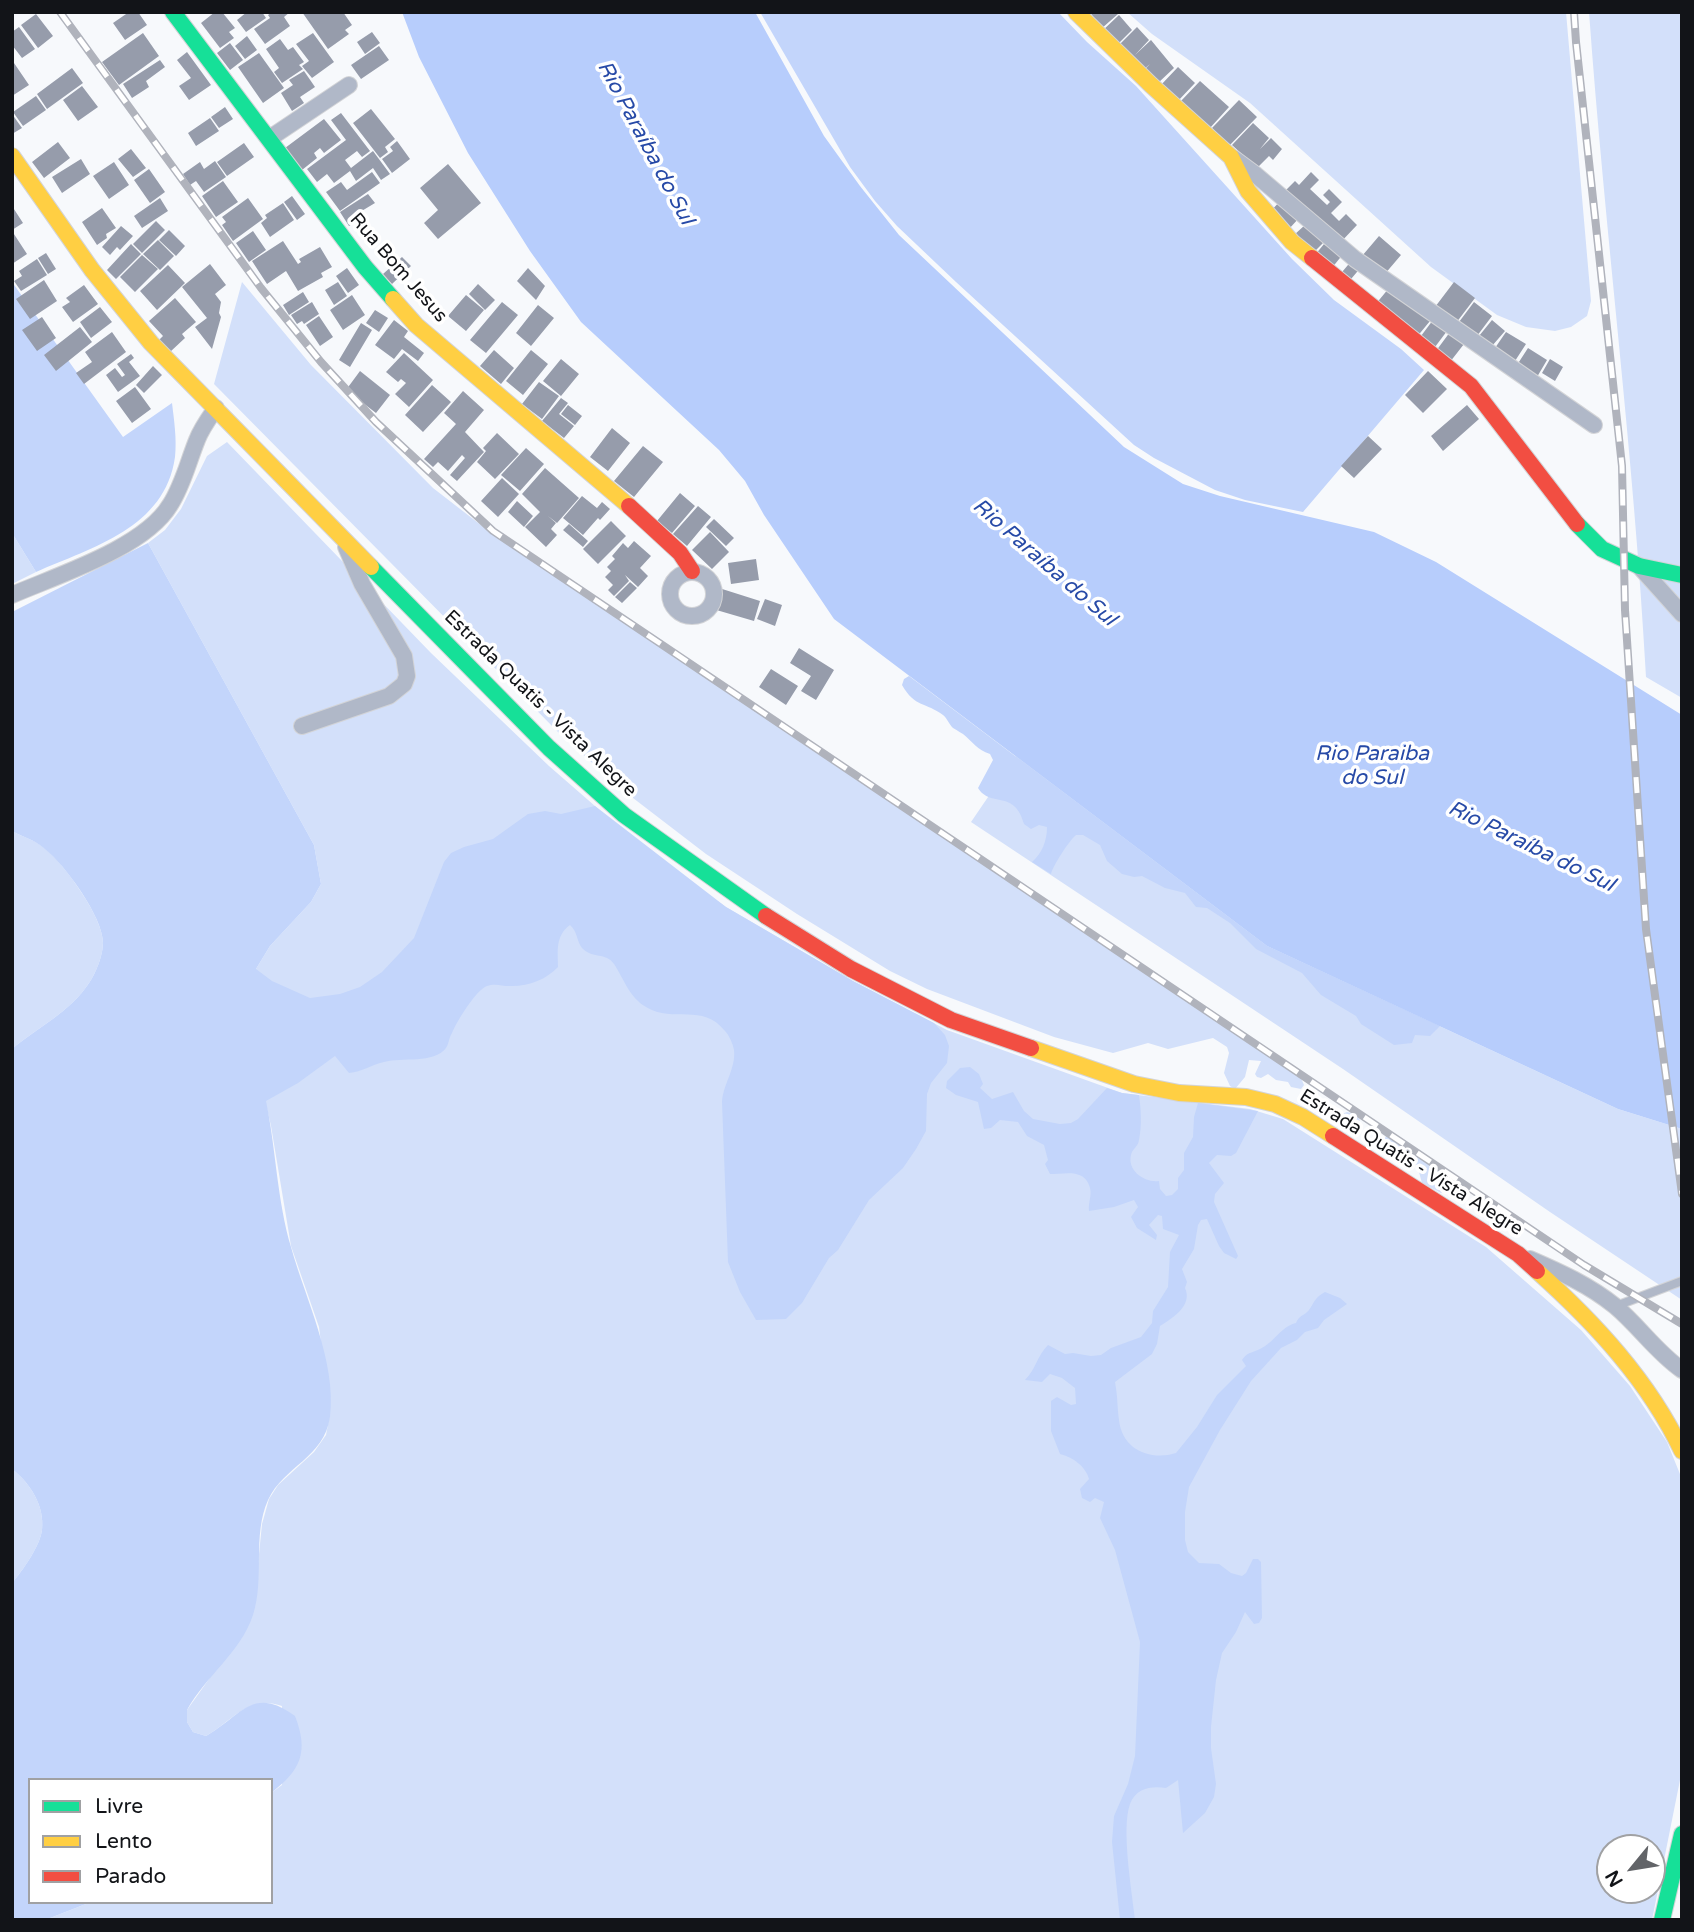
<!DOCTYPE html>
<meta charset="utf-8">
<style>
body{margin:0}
#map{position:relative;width:1694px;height:1932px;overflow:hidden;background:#f7f9fc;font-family:"Varela Round",sans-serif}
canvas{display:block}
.frame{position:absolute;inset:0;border:14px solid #121418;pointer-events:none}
.legend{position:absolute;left:28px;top:1778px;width:245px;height:126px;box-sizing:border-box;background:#fff;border:2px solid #a0a1a3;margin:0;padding:9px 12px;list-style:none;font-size:21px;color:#121418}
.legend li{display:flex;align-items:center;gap:14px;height:35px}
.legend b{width:35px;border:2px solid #a0a1a3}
.north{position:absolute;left:1596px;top:1834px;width:70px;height:70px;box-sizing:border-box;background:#fff;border:2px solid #a0a1a3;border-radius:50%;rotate:240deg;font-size:19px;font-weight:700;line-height:28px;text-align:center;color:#121418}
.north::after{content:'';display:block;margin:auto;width:24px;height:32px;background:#626468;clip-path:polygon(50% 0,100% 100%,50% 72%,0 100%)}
</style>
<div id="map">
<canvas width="1694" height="1932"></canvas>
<div class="frame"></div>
<ul class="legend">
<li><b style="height:9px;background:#16e098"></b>Livre</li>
<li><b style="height:9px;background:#ffcf43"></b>Lento</li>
<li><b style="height:9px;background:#f24e42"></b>Parado</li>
</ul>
<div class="north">N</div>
</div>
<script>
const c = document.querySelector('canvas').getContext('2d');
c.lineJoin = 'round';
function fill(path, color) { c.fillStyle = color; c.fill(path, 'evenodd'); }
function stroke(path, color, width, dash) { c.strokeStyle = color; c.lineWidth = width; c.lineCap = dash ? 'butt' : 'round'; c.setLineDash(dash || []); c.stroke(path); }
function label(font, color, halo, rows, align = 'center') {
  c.font = font + ' "Varela Round",sans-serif'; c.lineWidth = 7; c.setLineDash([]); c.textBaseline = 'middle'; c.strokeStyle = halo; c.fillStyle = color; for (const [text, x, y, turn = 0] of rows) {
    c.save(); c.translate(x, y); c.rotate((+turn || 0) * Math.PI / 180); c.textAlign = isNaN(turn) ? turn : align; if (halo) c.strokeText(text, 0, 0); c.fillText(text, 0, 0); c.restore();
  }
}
const green = new Path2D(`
 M1127 12H1566L1591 301 1587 316 1571 327 1555 331 1526 327 1497 315 1431 267 1250 103 1152 34Z
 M1589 12H1682V698L1646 677C1634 455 1605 234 1589 12Z
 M242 282 311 365 433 488 486 529 1300 1076 1304 1085 1301 1089 1291 1087 1288 1082 1276 1080 1268 1074 1261 1078 1257 1077 1255 1074 1261 1061 1249 1060 1245 1077 1235 1089 1230 1086 1224 1073 1229 1053 1227 1047 1213 1038 1168 1049 1148 1043 1113 1053 1054 1037 927 989 890 971 797 914 706 854 620 788 558 732 214 384Z
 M227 442 431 653 549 766 649 853 726 907 853 981 947 1030 1122 1093 1250 1109 1283 1119 1486 1247 1581 1330 1630 1386 1667 1442 1682 1479V1770L1652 1920H45L91 1902H271V1793L282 1785V1706C248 1694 233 1721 206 1736L193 1732 187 1722V1710L209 1679 258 1564 262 1524 269 1499 278 1485 314 1452 326 1435 330 1414 319 1327 291 1246 271 1126 257 1066 256 969 270 946 311 902 321 884 314 845 148 543 165 530 181 509 207 456ZM1610 1848H1652V1890H1610Z
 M12 533 36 572 12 584Z
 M1016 756 1267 946 1618 1109 1682 1129V1300L1550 1212 1343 1069 971 822Z
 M12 831C23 837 37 841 46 849 65 866 103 917 103 943 103 955 96 973 89 983 71 1011 37 1028 12 1049Z
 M1347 1112 1355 1114 1360 1120 1354 1130 1339 1124 1342 1114Z
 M1386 1135 1450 1178 1456 1183 1455 1187 1441 1193 1422 1183 1417 1165 1413 1163 1410 1165C1392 1164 1380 1154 1386 1135Z
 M12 1469C30 1483 45 1506 42 1530 40 1546 23 1570 12 1583Z`);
const forest = new Path2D(`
 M760 12H1058L1087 42 1136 86 1292 259 1334 300 1401 349 1424 370 1303 512 1245 500 1215 490 1154 458 1134 445 956 282 897 226 875 201 850 167Z
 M12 282 123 437 172 403C174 420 177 439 175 457 165 528 93 547 36 572L12 533Z
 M148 543 314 845 321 884 311 902 270 946 256 969 272 981 310 998 340 994 360 987 382 972 414 938 444 862 451 853 464 847 493 839 528 814 545 811 561 814 595 806 726 907 853 981 934 1023 945 1035 949 1046 947 1063 931 1083 927 1094 926 1131 916 1149 903 1168 869 1200 838 1250 829 1258 802 1303 786 1319 756 1320 740 1292 728 1262 722 1102C723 1084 736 1069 734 1050 733 1044 729 1035 725 1031 702 1002 674 1024 646 1007 629 997 624 979 614 964 606 952 592 959 582 948 576 940 578 932 570 925 555 936 558 951 558 967 546 980 527 987 509 986 502 986 495 983 487 986 476 990 457 1021 452 1033 449 1037 449 1044 446 1048 434 1064 402 1057 384 1062 371 1065 362 1072 349 1073L335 1056 298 1083 266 1101C276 1149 277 1200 291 1247 305 1298 337 1362 330 1417 324 1458 284 1466 268 1500 252 1536 265 1578 253 1615 241 1652 205 1677 187 1710V1722L193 1732 206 1736C242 1715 253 1685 295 1716 309 1752 301 1770 271 1793V1780H30V1902H91L45 1920H12V1583C23 1570 40 1546 42 1530 45 1506 30 1483 12 1469V1049C37 1028 71 1011 89 983 96 973 103 955 103 943 103 917 65 865 45 849 37 841 23 837 12 831V612Z
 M909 676 1267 946 1440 1026 1430 1036 1415 1035 1412 1043 1394 1045 1361 1024 1356 1016 1321 995 1302 973 1256 949 1230 923 1207 908 1196 907 1185 893 1165 888 1142 876 1134 877 1122 874 1107 861 1100 845 1083 835H1076C1068 842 1053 866 1051 874L1032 862C1042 853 1047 841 1047 827L1039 825 1031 829 1024 824C1015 789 990 808 978 788L993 760 990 754C977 750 973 742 963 734 961 733 955 729 953 728 949 724 947 718 943 715 926 702 915 708 902 685L904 679Z
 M970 1067 979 1074 983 1084 980 1088 992 1099 1013 1092 1024 1111 1033 1119 1060 1124 1071 1123 1078 1119 1107 1088 1122 1093 1139 1095C1141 1109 1142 1126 1139 1140 1138 1147 1132 1149 1131 1155 1127 1171 1145 1183 1159 1181L1160 1189 1166 1196 1172 1195 1178 1189V1178L1184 1170V1153L1193 1137 1194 1117 1198 1103 1258 1111 1236 1153 1231 1156 1217 1155 1209 1163 1224 1183 1215 1194 1214 1202 1238 1256 1236 1259 1224 1253 1219 1246 1207 1219 1201 1220 1198 1225 1194 1249 1182 1269 1187 1282 1185 1288C1193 1305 1173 1318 1160 1326L1157 1344 1152 1354 1115 1382C1118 1398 1117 1406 1119 1420 1122 1450 1151 1461 1176 1453L1197 1427 1217 1395 1246 1366 1242 1360C1247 1352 1252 1353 1260 1349 1275 1342 1280 1327 1296 1323 1299 1315 1304 1316 1309 1310 1314 1303 1315 1297 1325 1292L1340 1298 1347 1304 1324 1320 1318 1328 1305 1332 1297 1340 1281 1348 1251 1381 1220 1430 1189 1487 1185 1512V1540L1188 1552 1199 1563 1219 1564 1231 1573 1242 1576 1246 1573 1253 1559H1258L1261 1562 1262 1618 1259 1623 1254 1624 1245 1612 1236 1632 1222 1653 1216 1680 1211 1727V1748L1216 1784 1214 1797 1205 1813 1183 1833 1178 1780 1166 1788C1151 1786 1136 1788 1130 1804 1121 1829 1132 1892 1135 1920H1120L1112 1842 1114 1816 1128 1784 1135 1756 1140 1642 1115 1550 1100 1518 1104 1502 1095 1498 1090 1502 1082 1498 1080 1489 1089 1479C1086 1467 1073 1457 1060 1454L1051 1431V1401L1057 1397 1071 1405 1076 1404 1075 1388 1062 1378 1050 1374 1042 1382 1025 1380C1036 1369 1037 1356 1048 1345L1065 1354 1073 1353 1091 1356 1101 1355 1111 1348 1141 1337 1152 1323 1153 1311 1168 1287 1170 1252 1179 1235 1163 1229 1162 1216 1158 1215 1149 1225 1157 1235 1156 1240 1137 1228 1131 1217 1138 1207 1134 1200 1114 1207 1089 1211C1088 1203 1092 1196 1090 1188 1085 1168 1065 1174 1050 1174L1045 1164 1048 1160 1044 1145 1027 1136 1018 1122 1000 1120 991 1128 984 1129 978 1102 956 1095 946 1088 947 1081 960 1068Z`);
const water = new Path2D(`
 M402 12H755L824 136 860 186 899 235 1124 447 1183 484 1220 496 1374 532 1436 562 1682 715V1129L1618 1109 1267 946 834 619 764 515 745 481 719 450 581 322 530 251 468 153 419 57Z`);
const building = new Path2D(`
 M129 12H138L147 25 125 40 113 23Z
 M215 12H222L235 28 229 32 234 38 220 48 201 23Z
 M247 12H262L266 18 246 32 237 20Z
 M272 12H290L284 17 290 26 265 44 254 29 270 18 268 15Z
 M302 12H343L352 25 345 30 349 34 328 49Z
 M1090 12H1117L1118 14 1101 29Z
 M36 14 53 36 38 48 21 25Z
 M1119 15 1132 30 1115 47 1101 32Z
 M19 27 35 49 22 58 12 45V32Z
 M1137 27 1149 40 1135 55 1151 40 1174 68 1157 84 1144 70 1150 64 1143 70 1117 47Z
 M372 32 380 43 365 54 357 42Z
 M143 33 159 56 119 85 102 62Z
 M313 33 334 62 312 78 302 66 309 61 296 44Z
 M247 36 257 50 245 59 235 46Z
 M280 39 288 50 293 47 304 62 299 65 303 69 282 83 274 72 279 68 266 49Z
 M230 43 243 60 230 70 217 53Z
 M379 46 389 60 361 79 351 65Z
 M187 52 211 85 189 100 179 86 191 78 177 60Z
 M259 53 284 88 263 103 238 67Z
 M160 60 165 67 146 81 149 87 132 98 123 84Z
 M14 63 29 85 12 96V64Z
 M1178 67 1195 83 1177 102 1160 86Z
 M72 68 83 83 47 109 37 94Z
 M304 71 315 87 300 97 304 103 292 111 281 93 293 85 289 80Z
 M1200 81 1229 107 1210 128 1181 101Z
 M82 86 98 107 78 121 63 100Z
 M36 96 46 110 23 126 13 112Z
 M1239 100 1257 117 1229 146 1212 128Z
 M225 107 233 119 219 128 211 117Z
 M371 109 395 139 385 147 388 152 380 158 353 123Z
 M341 113 370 151 362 157 357 151 345 160 351 168 373 151 390 174 381 180 373 168 356 181 350 171 334 183 327 174 317 182 307 169 346 140 331 120Z
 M12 114 22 128 12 134Z
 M210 118 219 131 196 146 188 133Z
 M324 119 341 140 324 153 320 148 314 153 317 158 302 170 285 148Z
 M1253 123 1269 138 1260 149 1271 138 1282 149 1273 160 1269 156 1257 168 1232 145Z
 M397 141 410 159 392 173 382 159 393 151 390 147Z
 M58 142 70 158 44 178 32 162Z
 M244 143 254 157 227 176 217 162Z
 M131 149 146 168 133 177 118 159Z
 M81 159 90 174 62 193 52 177Z
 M215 161 226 177 204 192 196 181 190 185 183 174 200 162 204 169Z
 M114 162 129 185 109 199 93 176Z
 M448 164 481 203 438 239 424 223 438 210 420 188Z
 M149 169 165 192 150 203 134 180Z
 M372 172 380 183 340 211 326 192 341 182 347 190Z
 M1311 172 1319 180 1310 189 1327 205 1330 202 1323 195 1329 189 1342 202 1331 213 1339 221 1346 214 1357 225 1339 244 1285 191 1295 181 1299 185Z
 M223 181 238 202 216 217 202 196Z
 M368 194 375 203 360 212 363 217 349 226 340 212Z
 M292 196 305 214 297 220 284 202Z
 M160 198 168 211 142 228 134 216Z
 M248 198 263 219 233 241 222 225 226 222 222 217Z
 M1282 199 1300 217 1288 230 1269 213Z
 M283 203 294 220 270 237 261 223 267 218 265 215Z
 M12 206 23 223 12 230Z
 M102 208 116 228 106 234 107 238 97 245 82 222Z
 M156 221 165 230 142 253 133 244Z
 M1305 225 1323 243 1312 254 1294 235Z
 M121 226 133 236 120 250 117 247 110 255 102 247Z
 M169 230 185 246 176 256 159 240Z
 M12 231 27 254 12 264Z
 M253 231 266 250 249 262 236 243Z
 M1379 236 1401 255 1384 275 1362 256Z
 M158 240 174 256 160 270 143 254Z
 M283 241 298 264 301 262 299 259 320 247 332 267 321 273 323 277 298 291 286 271 267 284 252 261Z
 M131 244 141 254 116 279 107 270Z
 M1324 244 1331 249 1335 245 1344 253 1331 269 1315 255Z
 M46 253 56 269 48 274 38 258Z
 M142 255 158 269 135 292 120 277Z
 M402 257 411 266 392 284 383 274Z
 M37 259 47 275 21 291 14 281 22 276 19 271Z
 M1353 259 1362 266 1346 285 1337 278Z
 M210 264 226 285 215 294 221 302 219 313 221 317 212 349 195 327 207 318 182 287Z
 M168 265 185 283 157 310 140 291Z
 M347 268 359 285 348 293 336 276Z
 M528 268 545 286 536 300 517 281Z
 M44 280 57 301 30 319 16 299Z
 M338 282 347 296 334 305 325 290Z
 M1454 282 1475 298 1453 327 1432 311Z
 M478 284 495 300 485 310 469 294Z
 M84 285 98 304 73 322 62 307 70 302 66 298Z
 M1389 288 1430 321 1416 338 1375 305Z
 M303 292 309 302 289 315 283 305Z
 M352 295 365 315 343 330 330 310Z
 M466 295 484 310 466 331 448 316Z
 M175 298 196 322 182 334 185 338 170 352 159 340 163 336 149 321Z
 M312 302 319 314 304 324 302 321 297 324 291 315Z
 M502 302 518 315 486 353 470 340Z
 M1474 302 1492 316 1477 336 1459 322Z
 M538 305 554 318 531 346 516 333Z
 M100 307 112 322 91 338 80 322Z
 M375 310 388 318 379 332 366 323Z
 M319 316 333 337 320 346 306 325Z
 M42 317 56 338 37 351 22 330Z
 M394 320 408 331 404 337 424 353 418 361 402 349 394 359 375 345Z
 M1433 320 1447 331 1432 351 1418 340Z
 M1492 320 1505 331 1492 346 1479 336Z
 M361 323 372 330 350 367 339 360Z
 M80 327 92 342 56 371 44 355Z
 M112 332 126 352 84 384 76 373 92 362 85 352Z
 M1450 332 1464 344 1450 362 1436 351Z
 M1506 332 1526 344 1515 361 1495 348Z
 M1528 348 1547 360 1537 377 1517 365Z
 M494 350 514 368 501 384 480 366Z
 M531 350 548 364 523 395 506 381Z
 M404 353 433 380 409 407 395 394 406 383 401 379 398 382 386 372Z
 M131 354 134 358 129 362 140 376 118 392 106 375 115 368 122 377 125 375 117 364Z
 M561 359 579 374 561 396 543 381Z
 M1550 359 1563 367 1555 381 1542 373Z
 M153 366 162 375 144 393 136 385Z
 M360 371 390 395 376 413 346 390Z
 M1428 371 1447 389 1423 413 1405 395Z
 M539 382 559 396 542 419 522 404Z
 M432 385 451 402 423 432 405 415Z
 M135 387 151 409 132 423 116 401Z
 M463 391 484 410 465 432 484 452 457 481 450 475 465 458 462 455 448 471 438 462 433 467 424 459 456 424 444 413Z
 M561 398 568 403 559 414 574 426 564 438 542 421Z
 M568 405 582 416 575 425 561 414Z
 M1467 405 1479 419 1443 451 1431 436Z
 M612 428 630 443 608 471 590 457Z
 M497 433 519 454 495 479 477 462 486 451 483 448Z
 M1368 436 1382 449 1354 478 1341 466Z
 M643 446 663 462 634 497 614 481Z
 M526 448 544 464 520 491 501 475Z
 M545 468 579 498 557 523 548 516 556 523 551 529 557 535 546 547 525 527 540 512 522 494Z
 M502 478 519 494 498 517 481 501Z
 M680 493 695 506 672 533 657 521Z
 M582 496 597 508 602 502 610 509 600 520 598 518 583 535 563 518Z
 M517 501 533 516 524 527 508 512Z
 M698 506 711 517 687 546 673 534Z
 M714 519 734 538 726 546 706 527Z
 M611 521 626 536 598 564 583 549Z
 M569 524 588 541 583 547 563 530Z
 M710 532 729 552 712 569 692 550Z
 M634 541 651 556 640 568 648 576 638 587 625 575 629 581 614 596 608 590 613 585 605 577 611 571 607 567 615 559 612 556 623 543 628 548Z
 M756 559 759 580 731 584 728 563Z
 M630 582 637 588 622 603 615 597Z
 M719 588 760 601 754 621 713 609Z
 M765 599 782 605 775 626 757 619Z
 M799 648 834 670 816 700 801 691 811 676 790 663Z
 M771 669 798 686 786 705 759 687Z`);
const lane = new Path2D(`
 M1616 1306 1682 1281`);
const street = new Path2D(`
 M270 138 349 85
 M1233 158 1256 175 1355 259 1594 425
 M1639 566 1682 614
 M670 594a22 22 0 1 1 44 0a22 22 0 1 1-44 0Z
 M12 595C58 575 144 548 170 505 183 485 188 462 197 440 201 429 209 418 216 408
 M302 726 389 696 404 684 407 676 404 656 362 584 346 547
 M1530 1259C1560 1272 1589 1285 1615 1306 1639 1326 1656 1352 1682 1370`);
const fast = new Path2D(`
 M173 12 365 267 393 299
 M1577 524 1602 549 1639 566 1682 575
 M371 567 549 748 624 815 766 916
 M1662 1920 1682 1834`);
const slow = new Path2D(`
 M1076 12 1151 85 1231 157 1248 191 1292 242 1312 258
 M12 156 92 270 151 343 371 567
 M393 299 416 325 629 506
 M1031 1048 1134 1084 1179 1093 1246 1097 1275 1104 1303 1117 1333 1136
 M1537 1271C1594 1322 1649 1381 1682 1451`);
const jam = new Path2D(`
 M1312 258 1471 386 1577 524
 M629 506 680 553 692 571
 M766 916 851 969 951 1020 1031 1048
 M1333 1136 1518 1254 1537 1271`);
const rail = new Path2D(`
 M60 12 261 288 321 362 376 422 493 531 1584 1265 1682 1324
 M1574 12 1576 42 1622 466 1625 610 1646 929 1682 1194`);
const streetNames = [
 ["Rua Bom Jesus",398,268,49],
 ["Estrada Quatis - Vista Alegre",540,704,44],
 ["Estrada Quatis - Vista Alegre",1411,1163,32]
];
const waterNames = [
 ["Rio Paraíba do Sul",645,143,62],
 ["Rio Paraíba do Sul",1044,563,41],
 ["Rio Paraiba",1372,754],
 ["do Sul",1372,778],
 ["Rio Paraíba do Sul",1531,847,26]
];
fill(green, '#d3e0fa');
fill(forest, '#c3d5fb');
fill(water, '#b7cdfc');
fill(building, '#969cab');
stroke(lane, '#d3d4d7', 10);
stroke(street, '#d3d4d7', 18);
stroke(fast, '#d3d4d7', 18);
stroke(slow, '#d3d4d7', 18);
stroke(jam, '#d3d4d7', 18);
stroke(lane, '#b0b8c8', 8);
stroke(street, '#b0b8c8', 16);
stroke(fast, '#16e098', 16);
stroke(slow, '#ffcf43', 16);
stroke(jam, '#f24e42', 16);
stroke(rail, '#b0b3bc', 8);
stroke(rail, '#fff', 5, [16]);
label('19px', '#121418', '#fff', streetNames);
label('italic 21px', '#274aa7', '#fff', waterNames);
</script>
